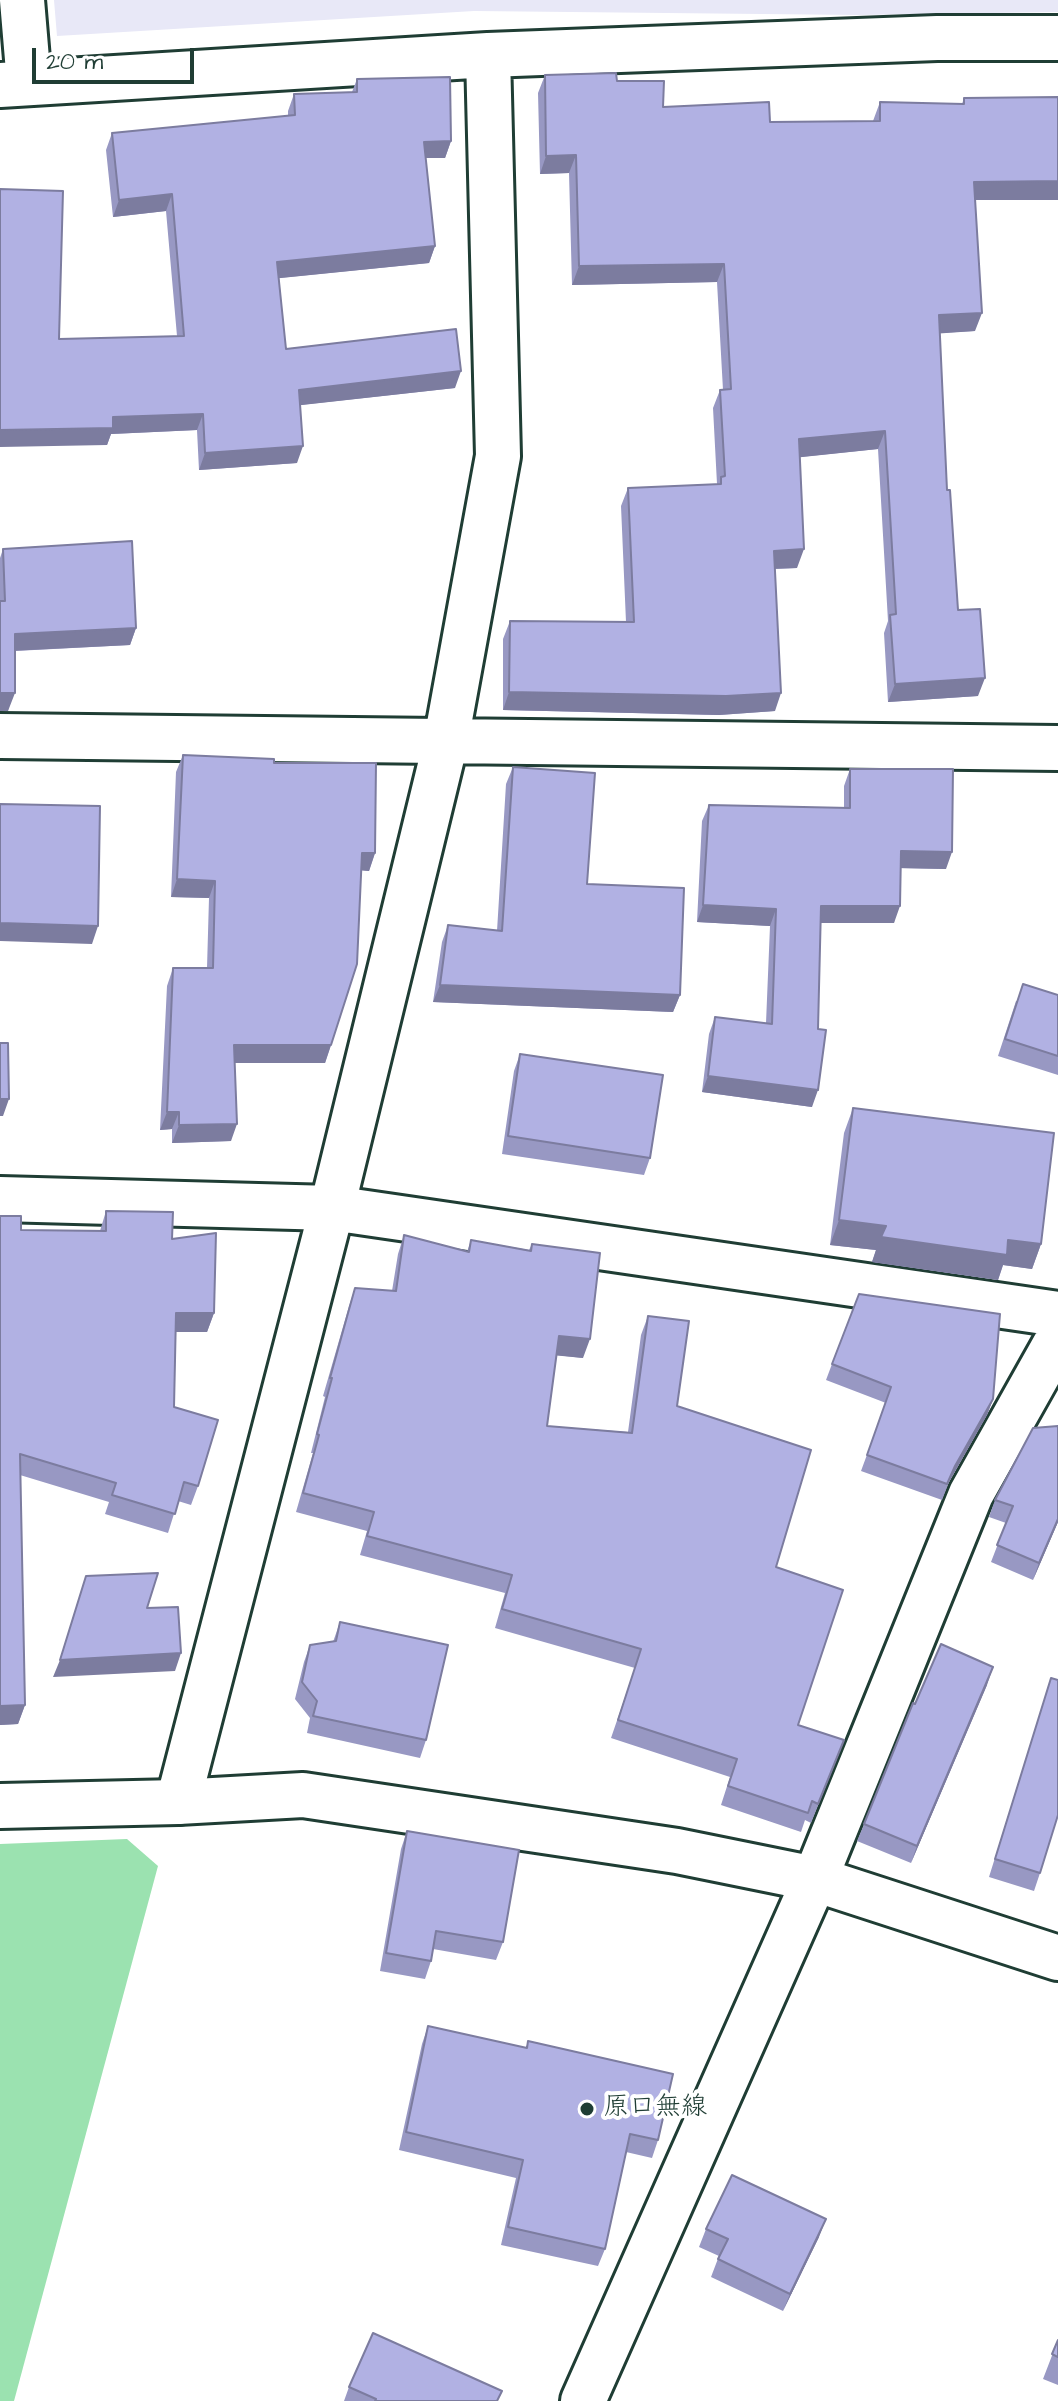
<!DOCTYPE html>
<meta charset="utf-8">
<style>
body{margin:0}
#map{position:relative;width:1058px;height:2401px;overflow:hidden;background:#fff;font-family:"Architects Daughter",sans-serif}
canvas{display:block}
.scale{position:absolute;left:32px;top:48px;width:162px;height:36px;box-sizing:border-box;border:4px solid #1f3d34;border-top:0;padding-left:10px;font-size:24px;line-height:28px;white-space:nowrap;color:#1f3d34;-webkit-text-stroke:6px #fff;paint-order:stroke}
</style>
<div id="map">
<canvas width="1058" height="2401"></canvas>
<div class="scale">20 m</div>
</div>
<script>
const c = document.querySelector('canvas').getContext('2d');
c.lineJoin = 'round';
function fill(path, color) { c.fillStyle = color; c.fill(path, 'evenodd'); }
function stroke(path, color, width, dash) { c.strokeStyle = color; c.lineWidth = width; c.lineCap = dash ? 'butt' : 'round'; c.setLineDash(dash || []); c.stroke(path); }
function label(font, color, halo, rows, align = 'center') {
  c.font = font + ' "Architects Daughter","Klee One",sans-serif'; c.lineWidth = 8; c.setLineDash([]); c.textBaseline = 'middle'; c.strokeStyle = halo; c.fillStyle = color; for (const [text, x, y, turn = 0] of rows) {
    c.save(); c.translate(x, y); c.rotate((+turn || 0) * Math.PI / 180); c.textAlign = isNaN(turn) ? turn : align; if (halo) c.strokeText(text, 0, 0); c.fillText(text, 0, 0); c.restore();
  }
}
const built = new Path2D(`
 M54 0H1058V12L858 15 474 11 57 36Z`);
const green = new Path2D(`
 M127 1839 158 1866 14 2401H0V1844Z`);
const minor = new Path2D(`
 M22 0 29 83
 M0 85 488 55 937 38H1058
 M0 736 1058 748
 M0 1199 332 1208 1058 1314
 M178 1802 332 1208 446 741 498 456 488 55
 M583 2401 815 1879 971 1494 1058 1339`);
const tertiary = new Path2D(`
 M0 1806 178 1802 303 1795 677 1851 815 1879 1058 1958`);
const wall = new Path2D(`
 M545 75 617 81 663 107 770 122 873 121 880 102 962 104 964 98 1058 200H975V331L939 333 947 490 958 610 978 696 888 702 884 633 888 621 878 449 800 457 797 568 775 569V711L719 715 503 710V639L510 621 626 622 621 506 628 488 717 484 713 408 720 390H723L717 282 572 285 569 173 540 174 538 93Z
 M357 79 451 141 445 158H425L435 246 429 263 279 278 286 349 455 388 300 405 297 463 199 470 197 430 111 434 107 445 59 339 177 336 166 211 113 217 106 150 112 133 288 116V111L294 94 352 92Z
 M3 549 136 628 130 645 15 651 8 711H0V558Z
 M183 755 274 763 375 853 369 871 361 870 331 1045 325 1063H234L231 1141 172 1143V1129L160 1130 167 986 173 968H207L209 898 171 897 176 772Z
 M513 767 587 884 680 995 673 1012 433 1002 442 942 448 925 497 931 506 784Z
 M850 769 946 869 901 868 894 923H820L812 1107 702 1092 709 1034 715 1017 766 1023 770 926 697 922 702 821 709 805 844 808V786Z
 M1058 995V1075L998 1056 1016 1001Z
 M520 1054 650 1158 644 1175 502 1154 514 1071Z
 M853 1108 1041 1244 1032 1269 1003 1265 998 1280 872 1262 876 1250 830 1245 844 1133Z
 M106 1211 172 1239 214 1313 207 1332H176L174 1407 198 1486 191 1505 178 1501 168 1533 105 1514 109 1502 20 1475 25 1705 18 1724 0 1725V1216L21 1230 100 1231Z
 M404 1235 467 1252 471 1240 529 1250 532 1244 583 1358 556 1355 547 1426 628 1432 641 1335 648 1316 677 1406 776 1567 798 1725 837 1758 811 1823 805 1820 801 1832 721 1805 730 1777 611 1738 635 1668 495 1628 505 1593 360 1555 367 1531 296 1512 313 1453H311L325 1397 323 1396 349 1306 355 1288 392 1291 398 1254Z
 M832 1364 993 1399 987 1415 949 1482 942 1500 861 1471 886 1403 826 1380Z
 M995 1500 1058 1522 1033 1580 991 1562 1006 1523 989 1517Z
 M340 1622 426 1740 420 1758 307 1733 310 1718 295 1699 304 1662 310 1645 333 1642Z
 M1051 1678 1040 1873 1034 1891 989 1877Z
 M987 1685 911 1863 857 1841 915 1704Z
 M407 1831 503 1942 496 1960 433 1949 431 1961 425 1979 380 1971 401 1849Z
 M428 2026 526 2048 528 2041 658 2140 652 2158 626 2152 605 2249 598 2266 501 2245 516 2178 399 2150 422 2044Z
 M706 2229 819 2237 783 2311 711 2277 719 2256 699 2247Z
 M1058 2340V2385L1043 2379Z
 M349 2387 498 2401H344Z`);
const shadedWall = new Path2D(`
 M451 141 445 158H417L424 142Z
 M576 155 569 173 540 174 546 156Z
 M1058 181V200H967L974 182Z
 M172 194 166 211 113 217 119 200Z
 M435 246 429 263 271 279 277 262Z
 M724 264 717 282 572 285 579 266Z
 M982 313 975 331 932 334 939 315Z
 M461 371 455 388 293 406 299 390Z
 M203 414 197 430 111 434 107 445 0 447V430L113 417Z
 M885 431 878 449 793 458 799 439Z
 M303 446 297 463 199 470 205 453Z
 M804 549 797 568 767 569 774 551Z
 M136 628 130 645 9 651 15 634Z
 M985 678 978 696 888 702 895 684Z
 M509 692 781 693 775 711 719 715 503 710Z
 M0 693H15L8 711H0Z
 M901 851 952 852 946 869 895 868Z
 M362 853H375L369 871 356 870Z
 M177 879 215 881 209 898 171 897Z
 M703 905 776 909 770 926 697 922Z
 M821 906H900L894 923H815Z
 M0 923 98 926 92 944 0 941Z
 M440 985 680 995 673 1012 433 1002Z
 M234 1045H331L325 1063H227Z
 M708 1076 818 1090 812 1107 702 1092Z
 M0 1099H9L3 1116H0Z
 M167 1112H179L172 1129 160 1130Z
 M237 1124 231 1141 172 1143 179 1125Z
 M839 1220 1008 1240 1041 1244 1032 1269 1003 1265 998 1280 872 1262 876 1250 830 1245Z
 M176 1313H214L207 1332H169Z
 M559 1336 590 1339 583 1358 552 1355Z
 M993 1399 987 1415 949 1482 942 1500 955 1466Z
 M1058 1519V1522L1033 1580 1039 1563Z
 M181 1653 175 1671 53 1677 60 1660Z
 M993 1667 987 1685 911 1863 917 1846Z
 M25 1705 18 1724 0 1725V1706Z
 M826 2219 819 2237 783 2311 790 2294Z`);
const building = new Path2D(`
 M616 73 617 81H664L663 107 769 102 770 122 880 121V102L964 104V98L1058 97V181L974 182 982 313 939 315 947 490H950L958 610 980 609 985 678 895 684 890 615 896 614 885 431 799 439 804 549 774 551 781 693 726 696 509 692 510 621 634 622 628 488 721 484V477L725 476 720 390 731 389 724 264 579 266 576 155 546 156 545 75Z
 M450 77 451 141 424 142 435 246 277 262 286 349 456 329 461 371 299 390 303 446 205 453 203 414 113 417V428L0 430V189L63 191 59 339 184 336 172 194 119 200 112 133 295 115 294 94 357 92V79Z
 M132 541 136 628 15 634V693H0V601H5L3 549Z
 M183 755 274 759V763H376L375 853H362L357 964 331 1045H234L237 1124 179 1125V1112H167L173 968H213L215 881 177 879Z
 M513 767 595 773 587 884 684 888 680 995 440 985 448 925 502 931Z
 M850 769H953L952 852 901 851 900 906H821L818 1029 826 1030 818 1090 708 1076 715 1017 772 1024 776 909 703 905 709 805 850 808Z
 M0 804 100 806 98 926 0 923Z
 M1023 984 1058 995V1056L1005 1039Z
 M0 1043H8L9 1099H0Z
 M520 1054 663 1075 650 1158 508 1136Z
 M853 1108 1054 1133 1041 1244 1008 1240 1007 1255 881 1237 886 1226 839 1220Z
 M106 1211 173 1212 172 1239 216 1233 214 1313H176L174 1407 218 1420 198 1486 184 1482 175 1514 112 1495 116 1483 20 1454 25 1705 0 1706V1216H21V1230L106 1231Z
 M404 1235 469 1252 471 1240 531 1251 532 1244 600 1253 590 1339 559 1336 547 1426 632 1433 648 1316 689 1321 677 1406 811 1450 776 1567 843 1590 798 1725 844 1740 818 1804 812 1801 808 1813 728 1786 737 1759 618 1720 641 1649 502 1609 512 1575 367 1536 374 1512 303 1493 319 1435 317 1434 332 1378H330L355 1288 396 1291Z
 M859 1294 1000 1314 993 1399 955 1466 947 1484 867 1455 891 1387 832 1364Z
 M1058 1426V1519L1039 1563 997 1545 1013 1506 995 1500 1033 1428Z
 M158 1573 147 1608 178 1607 181 1653 60 1660 86 1576Z
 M340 1622 448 1645 426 1740 313 1716 317 1701 302 1682 310 1645 336 1641Z
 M941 1644 993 1667 917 1846 864 1824 913 1703 915 1704Z
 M1051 1678 1058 1680V1815L1040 1873 995 1859Z
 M407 1831 519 1850 503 1942 436 1931 431 1961 386 1953Z
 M428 2026 527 2048 528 2041 673 2074 658 2140 630 2134 605 2249 508 2227 523 2160 406 2132Z
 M732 2175 826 2219 790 2294 718 2259 728 2239 706 2229Z
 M373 2333 502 2391 497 2401H375L376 2399 349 2387Z
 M1058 2340V2357L1052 2354Z`);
const markers = [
 [587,2109,8,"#1f3d34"]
];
const poiNames = [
 ["原口無線",603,2109]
];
fill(built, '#e8e8f7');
fill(green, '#9be2b0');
stroke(minor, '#1f3d34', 50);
stroke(tertiary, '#1f3d34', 50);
stroke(minor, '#fff', 44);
stroke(tertiary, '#fff', 44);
fill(wall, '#9898c3');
fill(shadedWall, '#7c7c9f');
fill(building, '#b1b1e3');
stroke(building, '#7c7c9f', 2);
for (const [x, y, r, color] of markers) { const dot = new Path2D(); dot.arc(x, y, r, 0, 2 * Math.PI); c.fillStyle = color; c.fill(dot); stroke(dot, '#fff', 3); }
label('26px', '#1f3d34', '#fff', poiNames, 'left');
</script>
